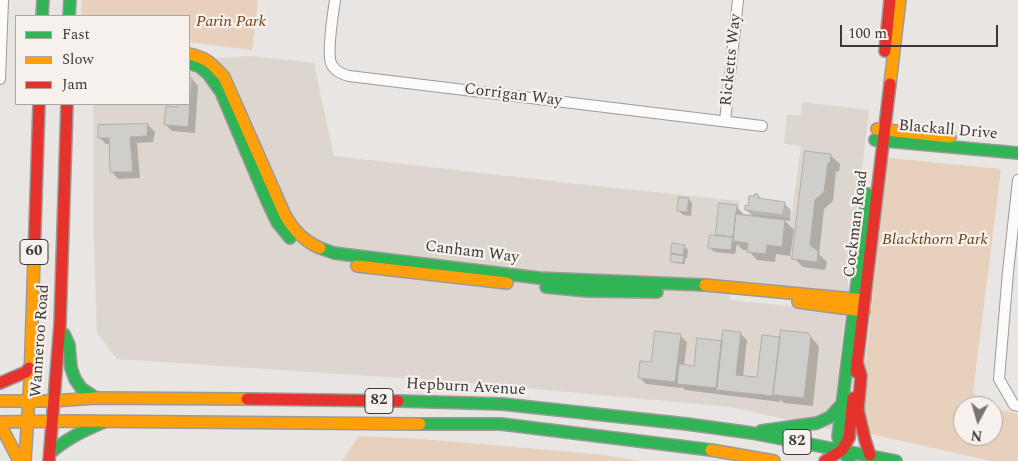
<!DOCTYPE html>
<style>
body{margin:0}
#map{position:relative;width:1018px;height:461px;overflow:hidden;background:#e8e5e2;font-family:Spectral,serif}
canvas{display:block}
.legend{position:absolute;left:15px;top:15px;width:175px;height:90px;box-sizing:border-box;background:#f7f1ed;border:1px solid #aca7a4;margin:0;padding:6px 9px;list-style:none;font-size:15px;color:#3b3937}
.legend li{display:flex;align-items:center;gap:10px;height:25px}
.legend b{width:25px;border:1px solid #aca7a4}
.north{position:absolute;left:953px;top:396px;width:50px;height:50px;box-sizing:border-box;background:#f7f1ed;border:1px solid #aca7a4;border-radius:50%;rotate:186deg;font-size:14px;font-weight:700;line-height:20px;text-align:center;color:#3b3937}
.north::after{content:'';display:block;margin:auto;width:18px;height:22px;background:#787573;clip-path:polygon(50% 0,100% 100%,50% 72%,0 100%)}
.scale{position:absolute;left:840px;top:25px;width:158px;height:22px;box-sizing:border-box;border:2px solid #3b3937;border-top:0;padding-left:6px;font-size:15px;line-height:18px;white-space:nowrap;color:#3b3937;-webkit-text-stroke:4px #f7f1ed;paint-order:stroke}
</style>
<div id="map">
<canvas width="1018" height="461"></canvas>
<ul class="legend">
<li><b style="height:6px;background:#30b455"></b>Fast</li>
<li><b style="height:6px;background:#ff9f0a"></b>Slow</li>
<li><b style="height:6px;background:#e5322d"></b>Jam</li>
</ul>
<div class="north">N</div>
<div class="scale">100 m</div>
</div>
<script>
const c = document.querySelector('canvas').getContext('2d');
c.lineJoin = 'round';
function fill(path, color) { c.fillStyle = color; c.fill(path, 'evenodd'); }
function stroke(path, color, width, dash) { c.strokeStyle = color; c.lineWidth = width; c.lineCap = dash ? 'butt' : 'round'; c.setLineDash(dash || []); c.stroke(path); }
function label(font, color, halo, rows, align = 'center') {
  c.font = font + ' Spectral,serif'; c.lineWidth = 4.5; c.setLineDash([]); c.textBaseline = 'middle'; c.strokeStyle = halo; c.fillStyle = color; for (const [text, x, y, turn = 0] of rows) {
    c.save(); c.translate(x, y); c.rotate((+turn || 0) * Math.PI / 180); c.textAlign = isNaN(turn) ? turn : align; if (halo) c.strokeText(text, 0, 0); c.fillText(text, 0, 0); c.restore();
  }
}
const built = new Path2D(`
 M251 56 315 63V69L334 156 560 182 739 201V213L791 218 801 146 784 144 787 115H801L802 102 869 110 848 281 849 295 730 281V300L845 312 832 430 731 407 459 382 117 359 97 333 94 245 93 104H189V60Z`);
const green = new Path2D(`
 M82 0H258L252 50 189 42V16H81Z
 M888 158 1001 169 973 392 984 406H963V436H993V408L1018 414V461H991L858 431Z
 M359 436 422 439 605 455 640 461H342Z`);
const shadow = new Path2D(`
 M189 79H192L198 86 195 133 172 131 165 124 178 108V104H189Z
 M148 125 155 132 153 142 137 143 140 178 118 179 112 172 111 144H106L99 137Z
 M830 155 840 164 839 172 836 171 833 201 824 209 819 254 827 262 825 270 803 267 794 258Z
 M758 195 762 200 784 203 791 210 790 221 784 220 794 230 790 256 776 254 775 262 757 260 748 250H743L737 244 735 254 714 252 709 247 717 237 721 205 736 207 743 213V216L754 217 746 210Z
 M688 199 692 203 691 216 683 215 679 211Z
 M684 246 688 250 687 259 685 258V264L674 263 672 261 675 256 672 253Z
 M740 333 747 340 743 377 758 378 763 336 781 338 808 334 817 344 819 347 813 406 784 403 780 399V402L685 390 682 387 681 388 646 384 639 377 680 336 687 342 684 366 695 367 723 342Z`);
const building = new Path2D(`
 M189 78H192L188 127 164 125 166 106 177 107V104H189Z
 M148 124 147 136 130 137 133 172H110L109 138H98V125Z
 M805 151 831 154 830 163H828L824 192 815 200 810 245 818 251 817 262 792 259Z
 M755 194H758V198L785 202 783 215 745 210V205L748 206 749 196H754Z
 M679 197 689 198 687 212 677 211Z
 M719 203 737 205 733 237 716 235Z
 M736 214 785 220 782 247 767 245 766 254 747 252 748 243 733 241Z
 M710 235 733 237 731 250 708 248Z
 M672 243 685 245 683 255 671 253Z
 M671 254 684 256 683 263 671 262Z
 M723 330 741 332 736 375 757 377 762 335 780 337 773 396 716 390Z
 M781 330 808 333 811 337 804 398 773 395Z
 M655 331 681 334 675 382 638 378 640 361 651 362Z
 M697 338 722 341 717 388 677 384 679 364 694 366Z`);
const street = new Path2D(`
 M335 0C333 13 327 52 331 63 334 71 341 74 349 76L762 126
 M0 79 3 0
 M725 121 738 0
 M1018 180 1008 272 999 379 1014 405 1018 406`);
const fast = new Path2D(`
 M42 16 43 0
 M69 16 70 0
 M189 63 200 67 208 74 221 92 268 203 277 222 290 238
 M875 140 1018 153
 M320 248 334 253 349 255 539 278 705 285
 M546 287 587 291 657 292
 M64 334 69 345 71 368 75 379 81 388 96 398
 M398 401 502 404 687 424 752 433 896 461
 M420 424H501L711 450
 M761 431 817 423 830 417 842 404
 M50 453C66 439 84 430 104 422
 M850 461 842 450 838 437 868 194`);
const slow = new Path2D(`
 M189 54C208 58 212 64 224 77L285 215C294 231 304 241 320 248
 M890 84 900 0
 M877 129 950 137
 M357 266 507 283
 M705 285 865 300
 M798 302 864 311
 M0 401H53L96 398 247 399
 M0 422 72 421 420 424
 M0 424 19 461
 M711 450 774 461
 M25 461 30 381 34 259`);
const jam = new Path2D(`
 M885 51 890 0
 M34 259 39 104
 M857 362 861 376 858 410 865 440 870 455
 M856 372 890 84
 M0 383 26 372 29 368
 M247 399 398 401
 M49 461 60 324 67 104
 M825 461 842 450 849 438 853 398`);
const shields = [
 [34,252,28],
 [379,401,28],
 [797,442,28]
];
const shieldNames = [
 ["60",34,252],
 ["82",379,401],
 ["82",797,442]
];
const parkNames = [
 ["Parin Park",231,23],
 ["Blackthorn Park",935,241]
];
const streetNames = [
 ["Ricketts Way",732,60,-84],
 ["Corrigan Way",513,96,7],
 ["Blackall Drive",948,131,5],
 ["Cockman Road",857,224,-83],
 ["Canham Way",472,253,7],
 ["Wanneroo Road",41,341,-86],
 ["Hepburn Avenue",466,388,3]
];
fill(built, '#ddd6cf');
fill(green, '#e7d0bc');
fill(shadow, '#0003');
fill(building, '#d0cecb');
stroke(building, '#b0adac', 1);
stroke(street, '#9c9a98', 12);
stroke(fast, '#9c9a98', 14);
stroke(slow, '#9c9a98', 14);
stroke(jam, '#9c9a98', 14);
stroke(street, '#fcfbfb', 10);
stroke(fast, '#30b455', 11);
stroke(slow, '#ff9f0a', 11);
stroke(jam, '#e5322d', 11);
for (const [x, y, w] of shields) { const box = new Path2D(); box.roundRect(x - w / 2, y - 12.5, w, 25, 4); c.fillStyle = '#f7f1ed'; c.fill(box); stroke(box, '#3b3937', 1); }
label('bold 15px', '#3b3937', null, shieldNames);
label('italic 16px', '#6e4010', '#f7f1ed', parkNames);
label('16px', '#3b3937', '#f7f1ed', streetNames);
</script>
